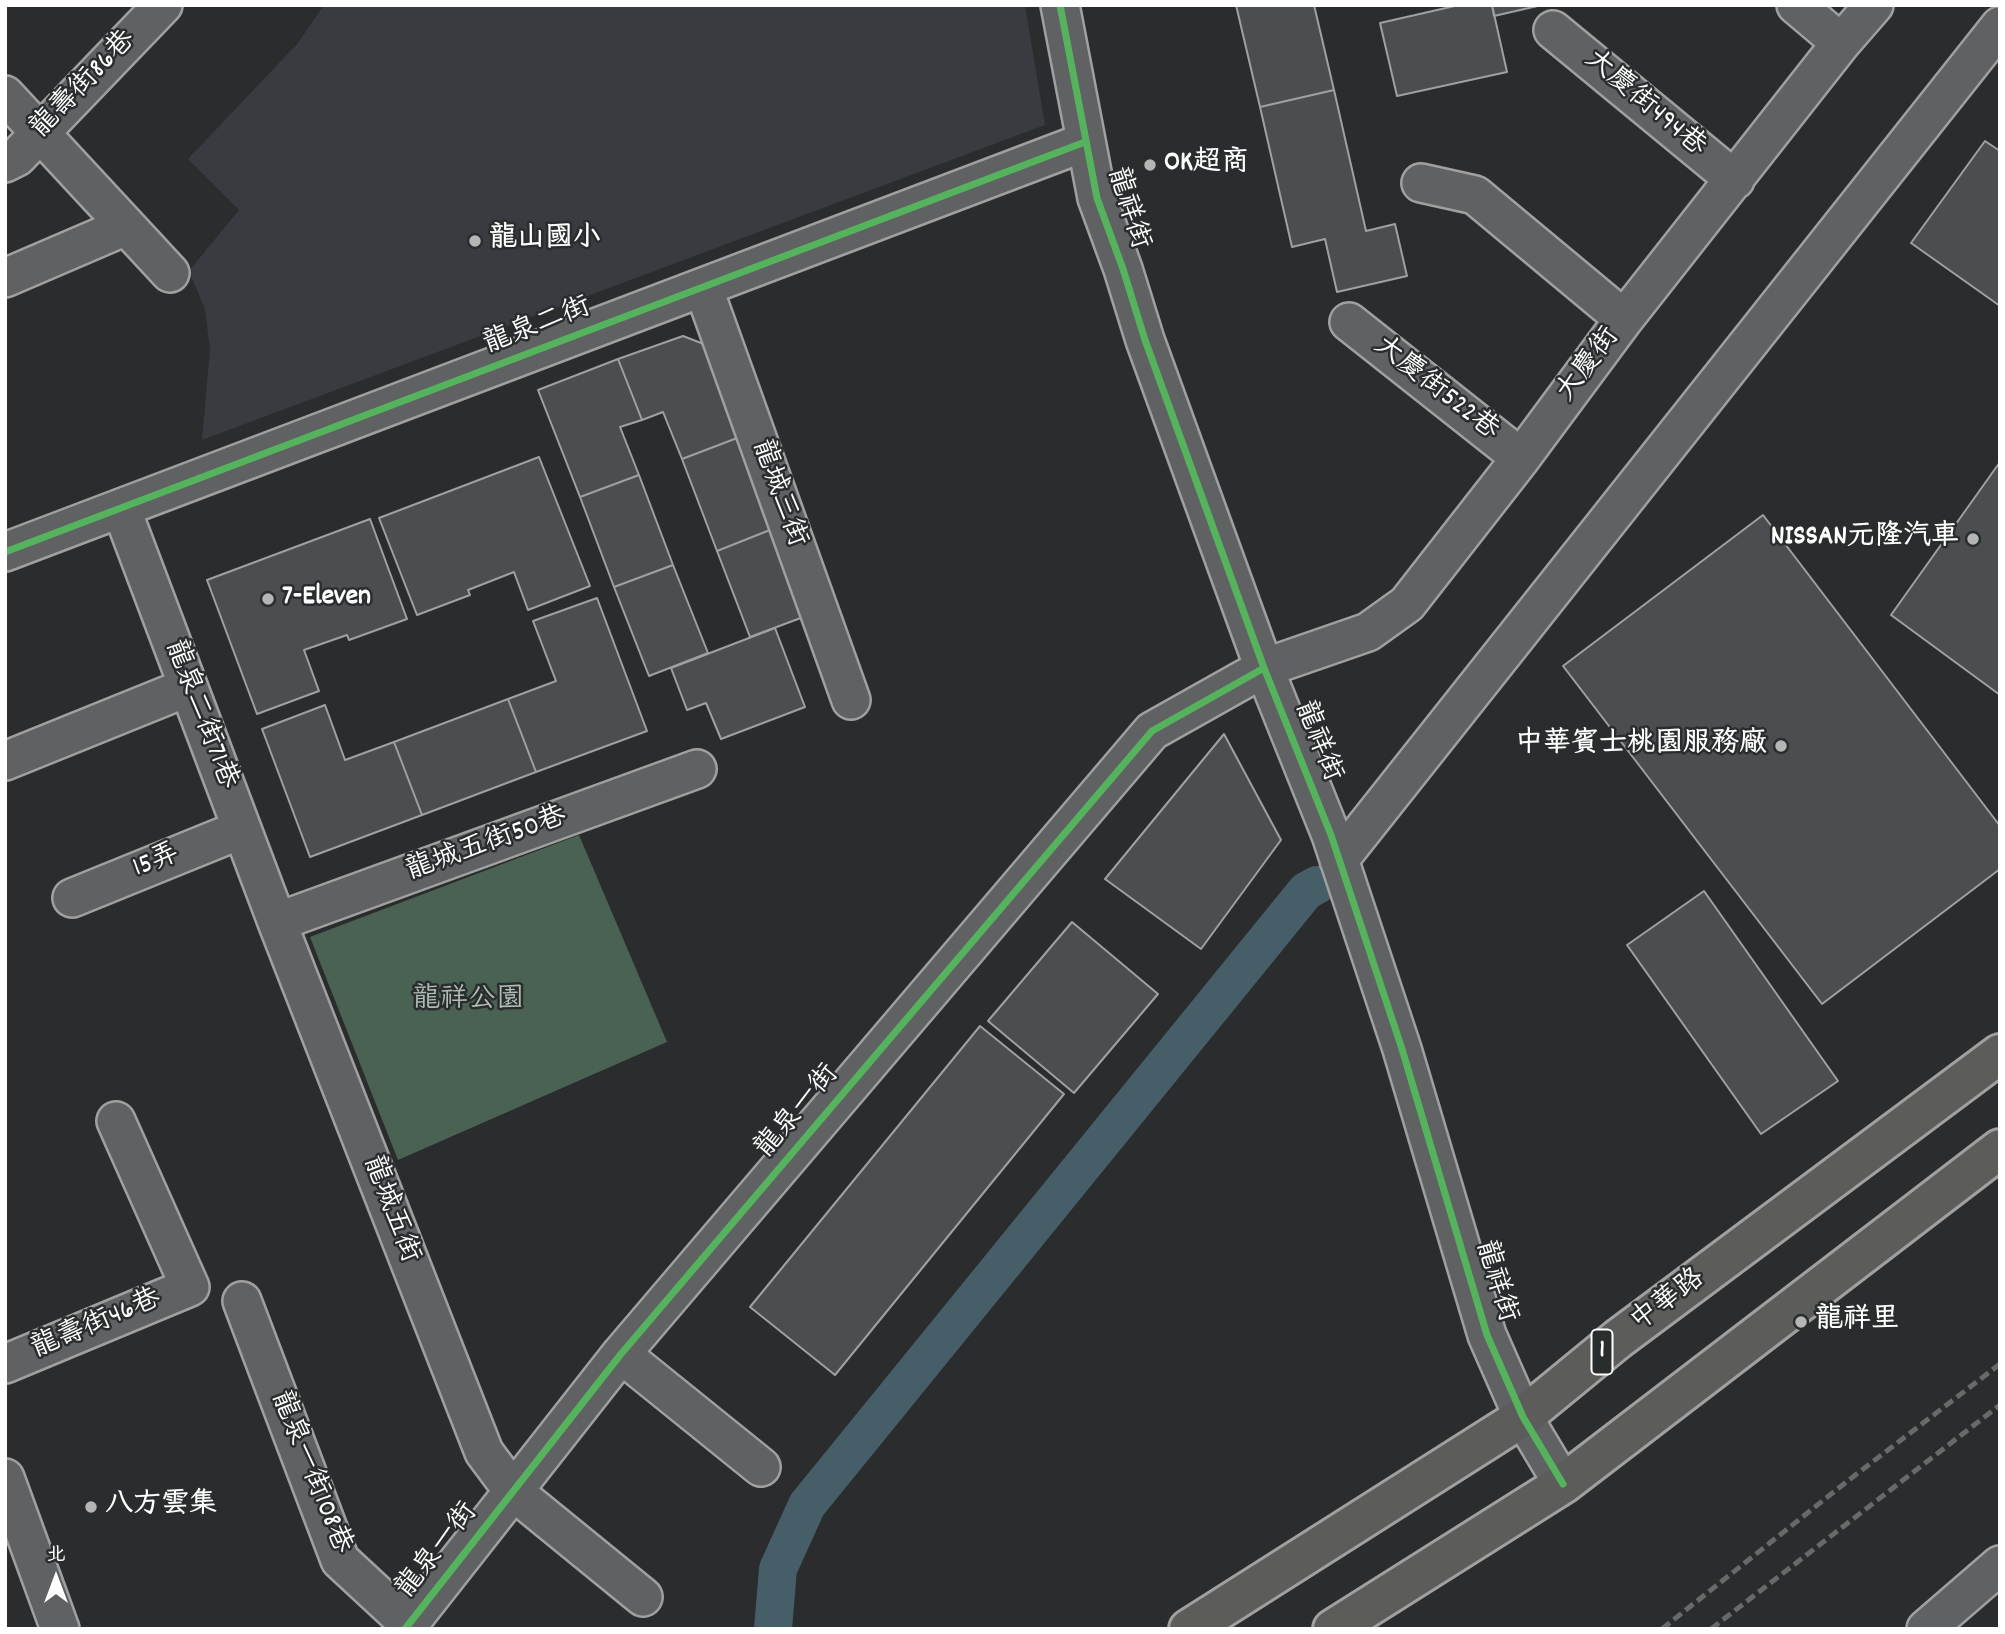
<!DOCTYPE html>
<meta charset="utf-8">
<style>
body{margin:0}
#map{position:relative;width:2005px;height:1634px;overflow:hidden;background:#2b2c2d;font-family:Dekko,"LXGW WenKai TC",sans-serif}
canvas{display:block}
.frame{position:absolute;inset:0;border:7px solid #fff;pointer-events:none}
.north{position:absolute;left:21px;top:1543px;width:70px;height:70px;-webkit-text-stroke:5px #2a2d2e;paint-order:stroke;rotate:0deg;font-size:19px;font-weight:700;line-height:28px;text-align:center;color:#fff}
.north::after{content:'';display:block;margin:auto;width:24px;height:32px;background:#fff;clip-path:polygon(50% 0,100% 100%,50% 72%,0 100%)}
</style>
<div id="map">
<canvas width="2005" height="1634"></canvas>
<div class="frame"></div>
<div class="north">北</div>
</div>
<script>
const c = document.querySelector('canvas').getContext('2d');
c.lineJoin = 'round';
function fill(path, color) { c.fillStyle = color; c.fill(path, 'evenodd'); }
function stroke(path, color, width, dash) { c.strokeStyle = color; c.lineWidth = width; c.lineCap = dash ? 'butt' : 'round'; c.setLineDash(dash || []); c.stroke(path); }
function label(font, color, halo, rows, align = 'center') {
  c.font = font + ' Dekko,"LXGW WenKai TC",sans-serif'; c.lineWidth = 5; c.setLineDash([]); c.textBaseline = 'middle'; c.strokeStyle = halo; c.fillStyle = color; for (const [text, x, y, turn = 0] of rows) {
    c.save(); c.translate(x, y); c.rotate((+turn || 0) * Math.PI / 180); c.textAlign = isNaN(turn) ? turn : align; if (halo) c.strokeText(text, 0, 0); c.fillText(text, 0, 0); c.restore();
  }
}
const built = new Path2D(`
 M324 5H1025L1045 125 202 440 210 350 205 309 189 271 239 210 188 159 298 43Z`);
const green = new Path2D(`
 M579 835 667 1042 398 1160 310 937Z`);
const canal = new Path2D(`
 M773 1629 778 1569 807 1505 1306 891 1317 885`);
const building = new Path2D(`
 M1236 5H1314L1334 90 1260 107Z
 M1459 5H1492L1507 72 1397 96 1380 23Z
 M1492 5H1542L1494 16Z
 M1334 90 1366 231 1395 224 1407 276 1337 292 1325 239 1292 247 1260 107Z
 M1985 141 2000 151V306L1911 243Z
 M683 336 714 348 745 435 682 459 663 412 642 420 618 359Z
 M618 359 642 420 620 427 639 475 580 497 538 390Z
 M745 435 780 526 717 551 682 459Z
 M539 457 590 586 528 610 514 572 468 590 470 595 417 615 379 518Z
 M2000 462V695L1891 615Z
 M639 475 673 565 614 587 580 497Z
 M1763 515 2000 826V869L1822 1004 1563 666Z
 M370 519 407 619 349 640 347 635 304 650 319 691 257 714 207 580Z
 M780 526 814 613 750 637 717 551Z
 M673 565 708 653 649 676 614 587Z
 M597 598 647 731 536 772 508 699 556 681 533 621Z
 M775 628 805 707 721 739 706 703 687 710 671 668Z
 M508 699 536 772 422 815 394 742Z
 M325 705 345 760 394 742 422 815 310 857 262 729Z
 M1224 734 1281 840 1201 949 1105 879Z
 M1704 891 1838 1081 1761 1134 1627 945Z
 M1072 922 1158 994 1074 1093 988 1021Z
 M980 1026 1064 1094 835 1375 750 1307Z`);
const minor = new Path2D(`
 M1060 5 1097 198 1123 269 1145 340 1264 668 1331 835 1402 1049 1487 1335 1523 1417 1563 1484
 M1796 5 1841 43
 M1553 30 1735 180
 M5 95 170 273
 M5 163 17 157 163 5
 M1421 183 1475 195 1624 319
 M5 278 126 226
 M703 287 851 700
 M1349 322 1521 458
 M121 508 277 922 484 1452 513 1491 643 1597
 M5 552 1085 142
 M5 761 188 687
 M1339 860 2000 26
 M72 898 242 829
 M277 922 697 769
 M242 1301 340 1560 409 1624
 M621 1354 761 1467
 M5 1364 190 1287 116 1121
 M5 1478 60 1629
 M405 1629 621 1354 1152 731 1264 668 1368 632 1407 604 1521 458 1624 319 1841 43 1874 5
 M1926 1629 2000 1565`);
const major = new Path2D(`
 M1189 1629 1523 1417 1618 1339 2000 1054
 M1333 1629 1563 1484 2000 1149`);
const rail = new Path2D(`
 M1662 1629 1845 1483 2000 1364
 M1711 1629 2000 1405`);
const cycleway = new Path2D(`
 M1060 5 1097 198 1123 269 1145 340 1264 668 1331 835 1402 1049 1487 1335 1523 1417 1563 1484
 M5 552 1085 142
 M405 1629 621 1354 1152 731 1264 668`);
const markers = [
 [1150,165,7,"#b5b5b6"],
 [475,241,7,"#b5b5b6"],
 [1973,539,7,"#b5b5b6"],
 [268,599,7,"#b5b5b6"],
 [1781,746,7,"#b5b5b6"],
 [1801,1322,7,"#b5b5b6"],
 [91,1507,7,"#b5b5b6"]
];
const shields = [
 [1602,1352,21]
];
const shieldNames = [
 ["1",1602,1352]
];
const streetNames = [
 ["龍壽街86巷",85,86,-46],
 ["大慶街494巷",1644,105,40],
 ["龍祥街",1126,209,72],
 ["龍泉二街",538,328,-21],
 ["大慶街",1590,366,-53],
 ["大慶街522巷",1435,390,38],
 ["龍城三街",777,494,70],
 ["龍泉二街71巷",199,715,69],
 ["龍祥街",1316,742,68],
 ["龍城五街50巷",487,846,-20],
 ["15弄",157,863,-22],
 ["龍泉一街",799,1113,-50],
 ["龍城五街",389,1210,69],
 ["龍祥街",1494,1282,73],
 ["中華路",1669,1302,-37],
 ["龍壽街46巷",97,1326,-23],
 ["龍泉一街108巷",309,1473,68],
 ["龍泉一街",439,1552,-52]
];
const poiNames = [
 ["OK超商",1164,165],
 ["龍山國小",489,241],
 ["NISSAN元隆汽車",1959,539,"right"],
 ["7-Eleven",282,599],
 ["中華賓士桃園服務廠",1767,746,"right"],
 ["龍祥里",1815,1322],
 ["八方雲集",105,1507]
];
const parkNames = [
 ["龍祥公園",468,1002]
];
fill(built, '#383c40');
fill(green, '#4a6253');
stroke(canal, '#465e68', 38);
fill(building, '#4b4e50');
stroke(building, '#a0a0a0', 2);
stroke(minor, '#a0a0a0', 42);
stroke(major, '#a0a0a0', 44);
stroke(minor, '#606162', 37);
stroke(major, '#5c5d5a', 38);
stroke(rail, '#686969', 5, [10, 5]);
stroke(cycleway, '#56b35d', 7);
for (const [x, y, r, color] of markers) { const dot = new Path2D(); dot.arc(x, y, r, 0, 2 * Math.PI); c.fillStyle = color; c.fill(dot); stroke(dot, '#2a2d2e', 2.5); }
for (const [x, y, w] of shields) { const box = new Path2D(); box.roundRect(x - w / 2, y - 22.5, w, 45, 5); c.fillStyle = '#2a2d2e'; c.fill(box); stroke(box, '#fff', 2); }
label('bold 26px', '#fff', null, shieldNames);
label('28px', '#fff', '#2a2d2e', streetNames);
label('bold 28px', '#fff', '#2a2d2e', poiNames, 'left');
label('28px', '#b0bcb4', '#2a2d2e', parkNames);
</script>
